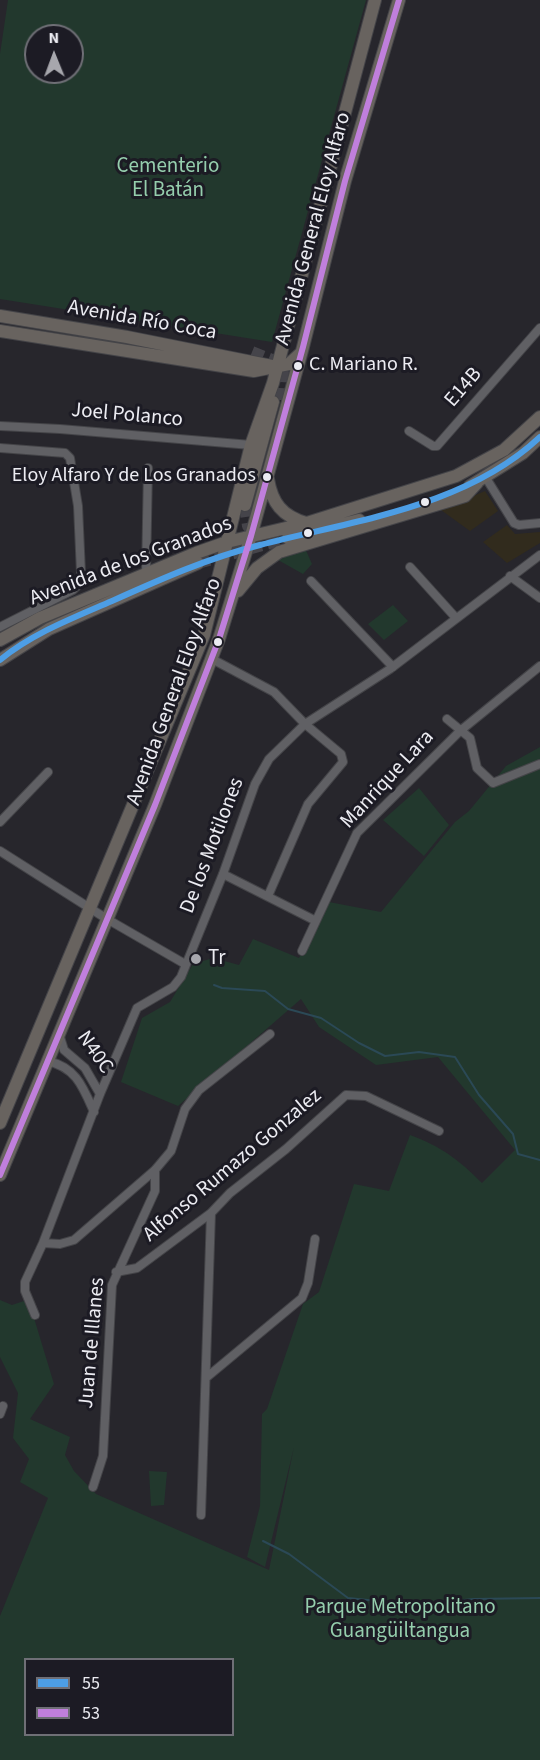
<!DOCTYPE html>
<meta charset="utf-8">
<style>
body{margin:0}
#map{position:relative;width:540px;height:1760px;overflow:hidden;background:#27262c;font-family:"Source Sans 3",sans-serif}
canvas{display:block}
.legend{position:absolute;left:24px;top:1658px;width:210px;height:78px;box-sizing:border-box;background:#1c1b24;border:2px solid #6f6f76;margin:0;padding:8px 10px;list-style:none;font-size:18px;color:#ececf2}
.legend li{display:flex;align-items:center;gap:12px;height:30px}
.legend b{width:30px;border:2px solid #6f6f76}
.north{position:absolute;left:24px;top:24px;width:60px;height:60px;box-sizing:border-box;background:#1c1b24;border:2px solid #6f6f76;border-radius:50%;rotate:359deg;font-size:16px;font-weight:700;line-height:24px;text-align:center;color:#ececf2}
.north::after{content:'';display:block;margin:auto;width:21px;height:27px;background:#a7a7ad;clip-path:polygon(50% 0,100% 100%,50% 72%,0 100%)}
</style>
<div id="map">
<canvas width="540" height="1760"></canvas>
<ul class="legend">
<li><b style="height:8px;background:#4d9ee5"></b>55</li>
<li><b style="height:8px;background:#c07fdc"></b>53</li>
</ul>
<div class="north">N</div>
</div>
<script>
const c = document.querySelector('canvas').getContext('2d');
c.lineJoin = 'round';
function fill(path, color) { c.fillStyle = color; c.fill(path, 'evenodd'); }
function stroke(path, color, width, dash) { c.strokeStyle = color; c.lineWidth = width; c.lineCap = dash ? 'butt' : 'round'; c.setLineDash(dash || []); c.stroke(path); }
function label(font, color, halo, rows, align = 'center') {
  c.font = font + ' "Source Sans 3",sans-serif'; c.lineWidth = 6; c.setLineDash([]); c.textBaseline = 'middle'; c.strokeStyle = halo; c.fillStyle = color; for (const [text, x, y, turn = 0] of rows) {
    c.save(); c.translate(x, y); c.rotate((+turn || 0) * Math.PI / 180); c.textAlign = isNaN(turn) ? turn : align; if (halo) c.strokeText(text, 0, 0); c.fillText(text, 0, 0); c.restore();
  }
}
const education = new Path2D(`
 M485 491 498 511 470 531 441 510Z
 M507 525 515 534 540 532V543L507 563 483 542Z`);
const green = new Path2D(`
 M8 0H366L272 342 0 299V54ZM36 36H72V72H36Z
 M305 548 312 564 303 574 278 560Z
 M393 605 408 621 384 640 368 624Z
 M540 747V1760H0V1616L48 1498 20 1482 29 1459 13 1438 18 1393 0 1357V1300L12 1305 24 1301 34 1318 54 1384 30 1419 70 1437 65 1455 74 1471 96 1494 269 1570 294 1447 265 1567 247 1557 260 1506 262 1414 267 1409 303 1304 319 1292 354 1184 389 1191 410 1135C442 1147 458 1159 482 1183L515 1150 438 1057 376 1065 319 1027 301 999 178 1106 121 1082 142 1018 170 1002 193 964 213 958 239 965 253 939 299 958 329 902 381 912 455 822 469 811 506 766ZM26 1660H232V1734H26Z
 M419 788 449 825 424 856 383 820Z
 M149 1471 167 1472 164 1505 151 1506Z`);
const stream = new Path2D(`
 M214 985 222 988 265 991 288 1009 321 1018 359 1043 385 1056 419 1052 455 1057 479 1095 513 1134 518 1154 540 1160
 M263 1541 289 1554 348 1598 437 1607 454 1601 474 1599 540 1598`);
const primaryTunnel = new Path2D(`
 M252 352 272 360 283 372 281 401
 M245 505 248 526 259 537
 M198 563 288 538`);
const street = new Path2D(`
 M0 426 60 429 251 445
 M409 431 433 446H437L540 328
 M0 448 65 453 70 458 78 506 81 573 80 583 73 590 0 627
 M486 478 514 523 519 525 540 523
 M410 567 456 618
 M146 574 148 468
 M510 576 540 598
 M311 581 393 667
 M212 659 274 692 305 724 341 754 343 762 308 804 268 896
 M447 719 470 738 477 768 493 783 540 764
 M0 822 48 772
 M0 851 107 919 185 964
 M223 874 314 920
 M302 951 357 833 460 731 540 666
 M59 1034 64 1050 85 1068 100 1094
 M47 1061C76 1067 83 1087 94 1112
 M43 1243 60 1244 74 1240 155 1170 171 1151 185 1109 199 1090 270 1034
 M116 1272 137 1268 211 1213 230 1193 286 1149 346 1095 366 1096 439 1131
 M35 1315 25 1291V1282L43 1243 100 1094 137 1008 173 987 181 977 223 874 255 784 269 759 305 724 390 669 540 555
 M207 1377 302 1298 308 1283 315 1239
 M0 1414 3 1406
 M93 1487 103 1456 112 1285 155 1191V1170
 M201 1515 211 1213`);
const primary = new Path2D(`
 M0 316 127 337 272 366
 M0 331 254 371 289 364 300 354
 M268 479C272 503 282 516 306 523
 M470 486 523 453 540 437
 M245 505 273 402
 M288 538 359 520
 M238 591 257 568 279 552 452 500 465 496 477 483
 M0 640 40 618 196 553 227 542 307 523 456 476 504 450 540 417
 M0 660 49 629 198 563
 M0 1123 204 635 251 445 273 383 375 0
 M0 1175 155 805 219 639 251 536 303 347 345 181 399 0`);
const bus1 = new Path2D(`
 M0 660C33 633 73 618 112 601 161 579 208 558 260 545 355 520 466 507 540 437`);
const bus2 = new Path2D(`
 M0 1175 155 805 219 639 251 536 303 347 345 181 399 0`);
const markers = [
 [298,366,5,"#ececf2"],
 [267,477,5,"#ececf2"],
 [425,502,5,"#ececf2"],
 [308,533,5,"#ececf2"],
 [218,642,5,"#ececf2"],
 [196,959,6,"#a7a7ad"]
];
const busNames = [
 ["C. Mariano R.",309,366],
 ["Eloy Alfaro Y de Los Granados",256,477,"right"]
];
const parkNames = [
 ["Cementerio",168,167],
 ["El Batán",168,191],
 ["Parque Metropolitano",400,1608],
 ["Guangüiltangua",400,1632]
];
const streetNames = [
 ["Avenida General Eloy Alfaro",314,229,-75],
 ["Avenida Río Coca",142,321,10],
 ["E14B",464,388,-49],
 ["Joel Polanco",127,416,5],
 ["Avenida de los Granados",131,562,-21],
 ["Avenida General Eloy Alfaro",175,692,-70],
 ["Manrique Lara",388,780,-47],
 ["De los Motilones",213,846,-69],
 ["N40C",94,1053,55],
 ["Alfonso Rumazo Gonzalez",233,1166,-40],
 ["Juan de Illanes",93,1343,-85]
];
const poiNames = [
 ["Tr",208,959]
];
fill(education, '#312b1d');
fill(green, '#22382d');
stroke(stream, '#2b4956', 2);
stroke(primaryTunnel, '#45444a', 12, [12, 6]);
stroke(street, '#444448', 10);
stroke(primary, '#444448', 14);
stroke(street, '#606064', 8);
stroke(primary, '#68635f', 12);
stroke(bus1, '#4d9ee5', 6);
stroke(bus2, '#c07fdc', 6);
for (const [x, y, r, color] of markers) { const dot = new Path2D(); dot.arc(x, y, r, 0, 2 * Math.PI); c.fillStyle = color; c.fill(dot); stroke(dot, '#1c1b24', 2); }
label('20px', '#ececf2', '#1c1b24', busNames, 'left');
label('21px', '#95cead', '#1c1b24', parkNames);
label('21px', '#ececf2', '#1c1b24', streetNames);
label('21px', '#ececf2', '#1c1b24', poiNames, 'left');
</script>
